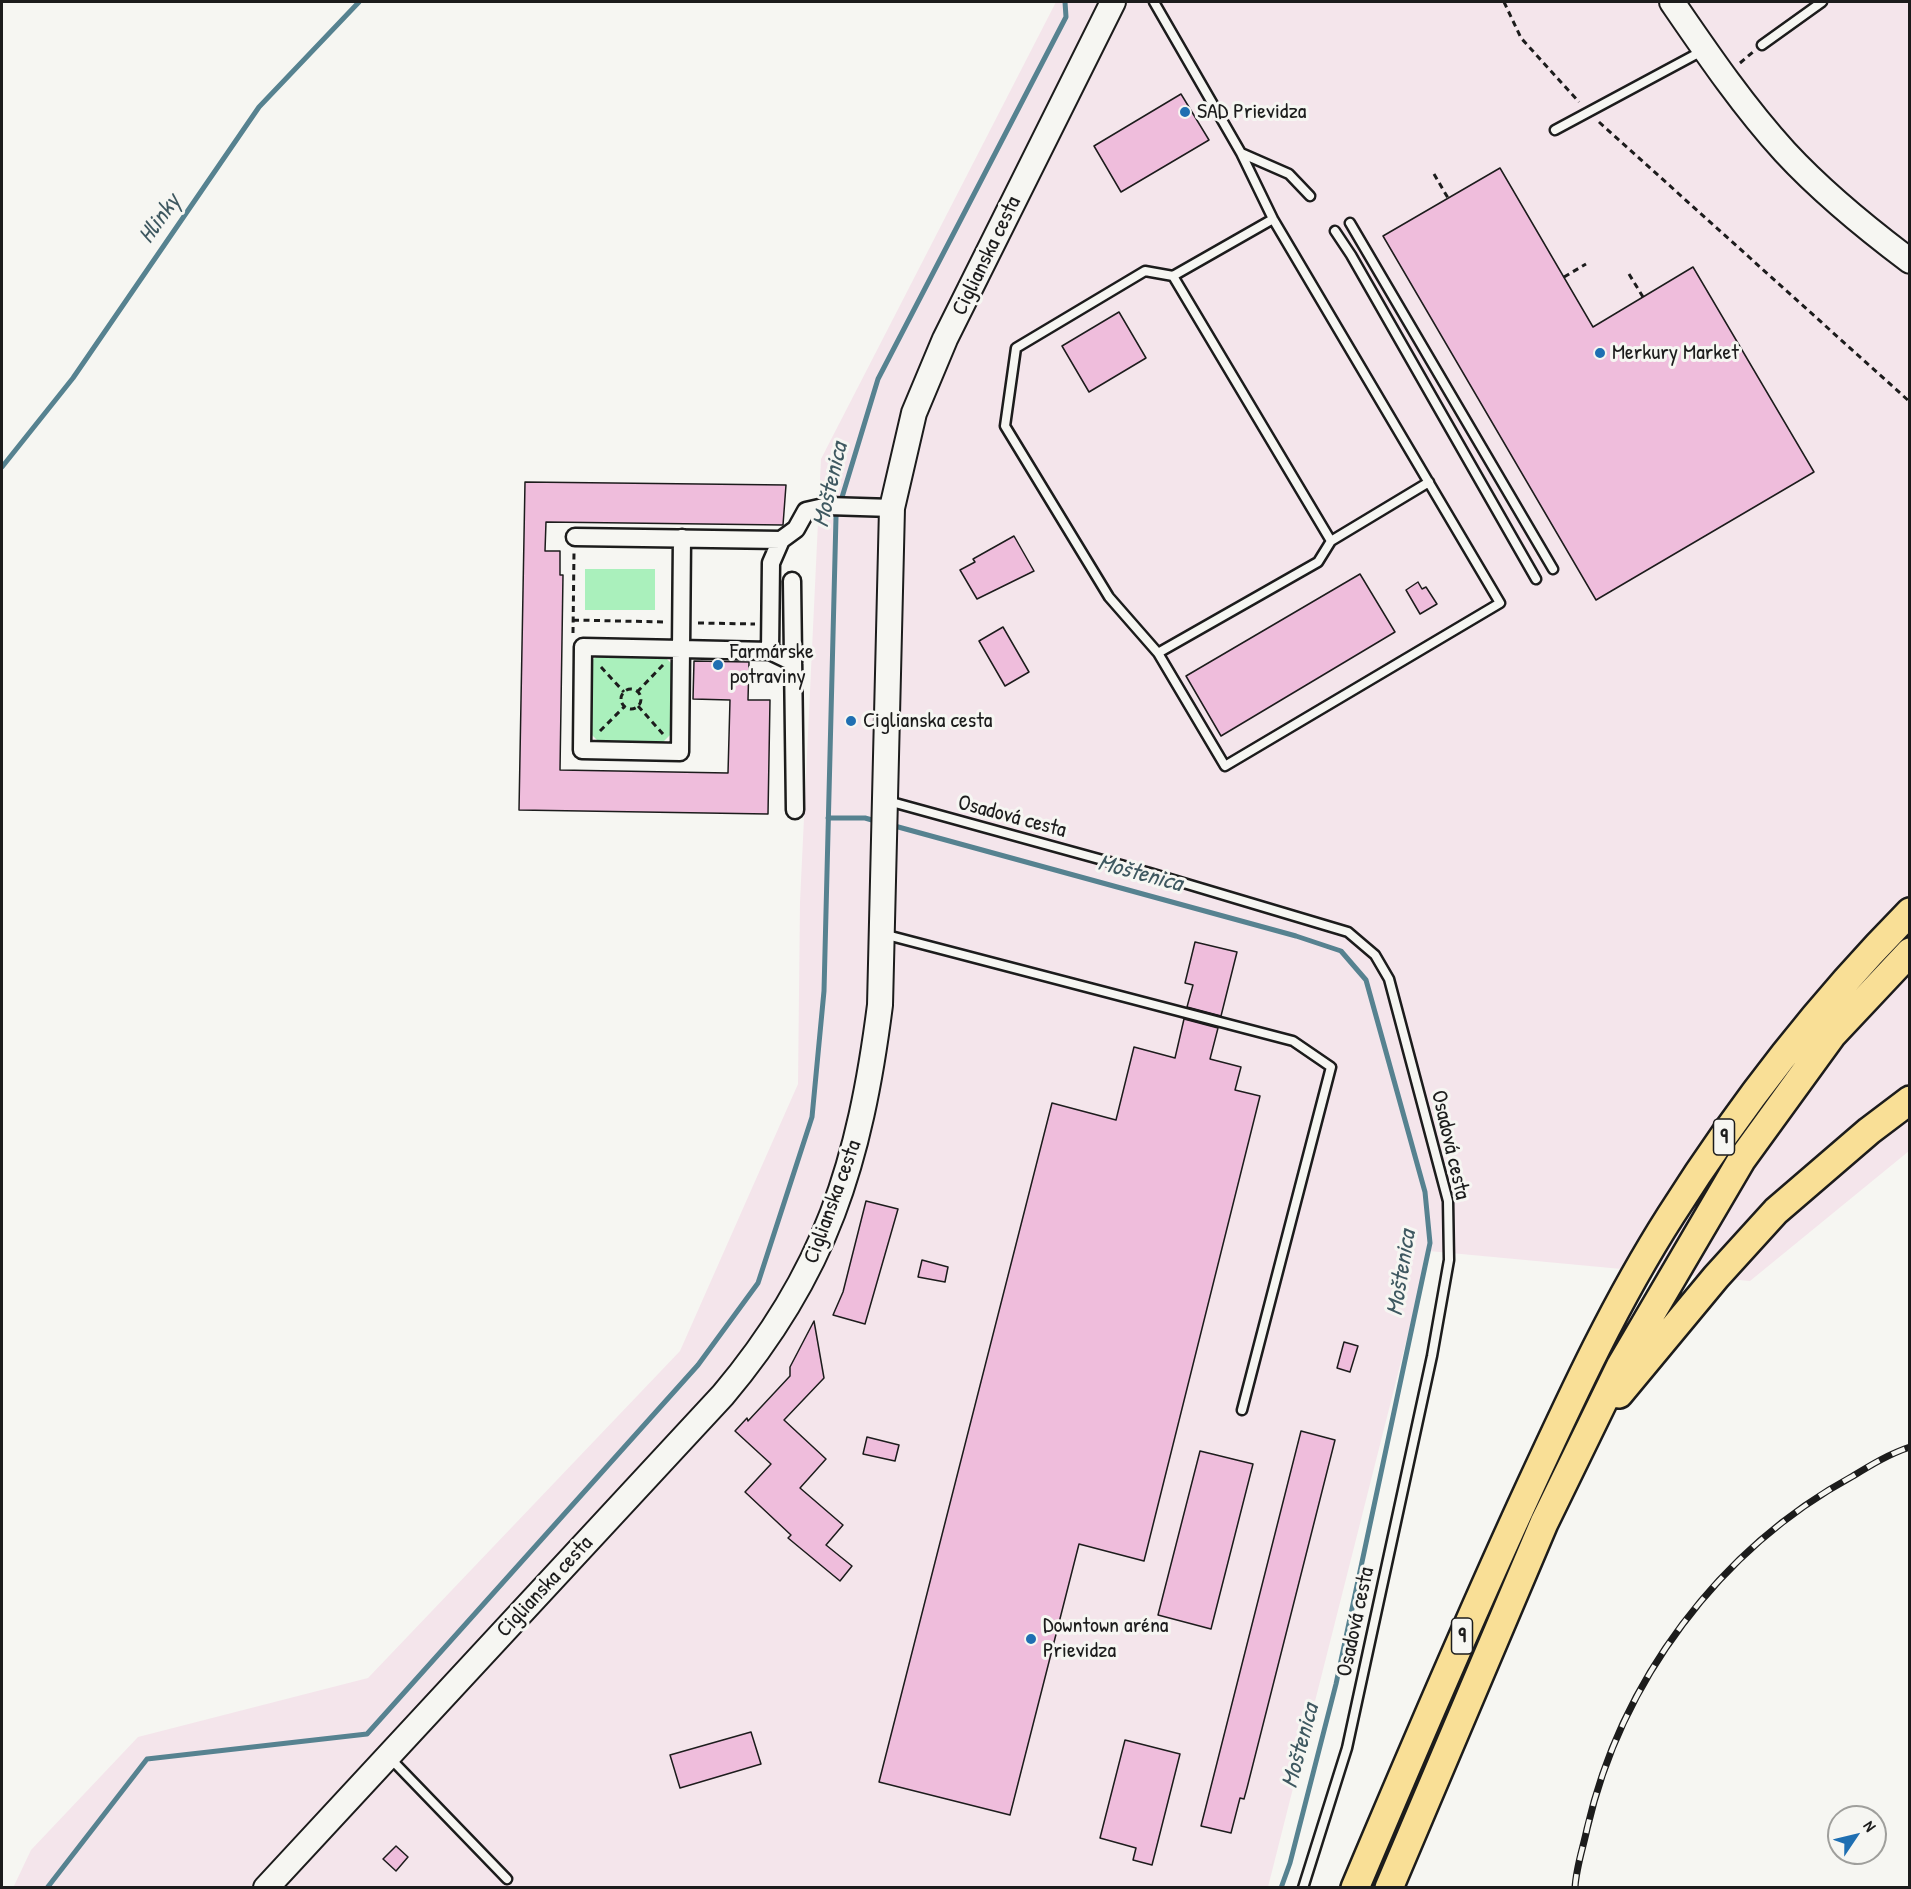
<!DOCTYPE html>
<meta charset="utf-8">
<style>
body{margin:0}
#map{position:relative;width:1911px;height:1889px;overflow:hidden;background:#f6f6f2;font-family:"Patrick Hand",sans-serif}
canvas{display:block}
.frame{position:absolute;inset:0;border:3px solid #1c1c1c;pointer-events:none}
.north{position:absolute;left:1827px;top:1805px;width:60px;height:60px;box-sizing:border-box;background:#f6f6f2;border:2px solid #9f9f9c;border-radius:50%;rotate:55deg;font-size:16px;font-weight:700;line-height:24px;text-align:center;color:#1c1c1c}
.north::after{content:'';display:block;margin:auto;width:21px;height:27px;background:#1f6fb2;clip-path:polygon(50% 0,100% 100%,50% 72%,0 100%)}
</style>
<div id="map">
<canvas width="1911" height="1889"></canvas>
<div class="frame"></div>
<div class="north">N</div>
</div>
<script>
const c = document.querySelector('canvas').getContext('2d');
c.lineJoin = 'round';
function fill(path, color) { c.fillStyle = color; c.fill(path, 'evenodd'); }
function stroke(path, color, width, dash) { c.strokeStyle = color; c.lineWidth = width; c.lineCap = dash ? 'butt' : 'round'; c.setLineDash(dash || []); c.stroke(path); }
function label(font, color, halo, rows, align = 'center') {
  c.font = font + ' "Patrick Hand",sans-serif'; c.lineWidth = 6; c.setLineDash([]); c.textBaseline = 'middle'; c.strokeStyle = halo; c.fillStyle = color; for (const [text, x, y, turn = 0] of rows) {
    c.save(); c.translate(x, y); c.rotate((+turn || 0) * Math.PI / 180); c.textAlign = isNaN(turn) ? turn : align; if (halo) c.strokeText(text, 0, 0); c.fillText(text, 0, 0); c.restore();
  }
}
const built = new Path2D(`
 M1056 2H1909V1151L1750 1281 1429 1251 1268 1887 13 1888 31 1850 138 1737 368 1678 680 1351 798 1084 800 902 821 459Z`);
const green = new Path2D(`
 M585 569H655V610H585Z
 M600 654 664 656 673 665 672 733 662 743 597 740 590 733 591 661Z`);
const stream = new Path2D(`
 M2 467 73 378 259 107 359 2
 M828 818H865L879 822
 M891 825 1296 936 1341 951 1366 980 1425 1192 1430 1243 1336 1684 1290 1863 1281 1888
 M47 1888 147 1759 367 1734 698 1365 758 1283 812 1117 824 991 836 517 878 379 1066 17 1065 2`);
const building = new Path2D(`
 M1181 94 1209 140 1121 192 1094 146Z
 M1500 168 1593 327 1693 267 1814 472 1596 600 1383 236Z
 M1119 312 1146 358 1089 392 1062 346Z
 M525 482 786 485 783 525 546 522 545 551H560V575H563L560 770 728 773 730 700 693 699 694 661 749 662 748 700H770L768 814 519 810Z
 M1014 536 1034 571 977 599 960 570 975 562 973 559Z
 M1360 574 1395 632 1221 736 1186 676Z
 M1418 582 1422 589 1426 587 1437 604 1420 614 1406 590Z
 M1003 627 1029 672 1005 686 979 641Z
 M1195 942 1237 952 1221 1016 1187 1007 1193 985 1185 983Z
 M1184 1019 1218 1028 1210 1059 1241 1067 1235 1090 1260 1096 1144 1561 1079 1544 1010 1815 879 1782 1052 1103 1116 1120 1134 1047 1175 1058Z
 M866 1201 898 1209 865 1324 833 1315 843 1292Z
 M922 1260 948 1267 945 1282 918 1277Z
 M814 1321 824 1378 784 1420 826 1459 800 1488 843 1525 826 1545 852 1566 840 1581 788 1538 791 1535 745 1492 771 1464 735 1431 747 1418 748 1421 790 1376V1367Z
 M1344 1342 1358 1346 1350 1372 1337 1368Z
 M1301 1431 1335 1440 1247 1788 1244 1799 1240 1798 1231 1833 1201 1826Z
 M867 1437 899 1445 895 1461 863 1454Z
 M1200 1451 1253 1464 1211 1629 1158 1615Z
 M751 1732 761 1764 680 1788 670 1755Z
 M1125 1740 1180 1754 1152 1865 1133 1860 1136 1848 1100 1838Z
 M396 1846 408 1857 396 1871 383 1859Z`);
const path = new Path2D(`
 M1504 2 1521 38 1579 102
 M1740 63 1753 52
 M1599 122 1910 402
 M1434 174 1448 198
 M1629 274 1643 297
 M1564 277 1586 264
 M573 620 665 622
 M698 623 755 624
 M573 633 574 552
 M601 667 624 692
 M621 699a10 10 0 1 1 20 0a10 10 0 1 1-20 0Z
 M637 692 663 665
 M638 706 663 734
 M600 731 624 707`);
const lane = new Path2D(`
 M1154 2 1241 153 1289 174 1310 196
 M1762 45 1822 2
 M1555 130 1704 50
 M1241 153 1273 219 1500 603 1225 766 1158 653 1109 597 1005 426 1016 348 1145 271 1173 276 1273 219
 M1350 223 1553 569
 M1335 231 1351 255 1536 579
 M1173 276 1331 541
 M1158 653 1318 562 1331 541 1429 482
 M888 801 1150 873 1348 932 1375 955 1389 979 1448 1201 1449 1260 1432 1356 1347 1748 1303 1888
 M883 934 1293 1041 1331 1067 1242 1410
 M390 1758 507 1879`);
const street = new Path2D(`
 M575 537 781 540 796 529 806 511 828 506 892 508
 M682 538 681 649 583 647 582 750 680 752 681 649 770 651 793 662
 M792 581 795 810
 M770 651 771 563 781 540`);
const secondary = new Path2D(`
 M1672 2C1707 53 1743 106 1785 152 1822 192 1866 228 1910 261
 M266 1888 723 1395C826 1273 860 1162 880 1005L892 508 914 413 945 339 1113 2`);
const primary = new Path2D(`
 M1619 1394 1716 1277 1776 1211 1869 1131 1910 1100
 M1355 1888C1412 1753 1469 1619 1530 1487 1573 1394 1616 1301 1671 1215 1740 1106 1819 1004 1910 912
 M1389 1888 1544 1523 1621 1365 1742 1159 1832 1035 1910 952`);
const rail = new Path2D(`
 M1575 1888C1576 1868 1583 1848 1587 1829 1621 1681 1719 1549 1853 1476 1871 1465 1889 1454 1910 1447`);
const markers = [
 [1185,112,6,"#1f6fb2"],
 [1600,353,6,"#1f6fb2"],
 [718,665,6,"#1f6fb2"],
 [851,721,6,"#1f6fb2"],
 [1031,1639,6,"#1f6fb2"]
];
const shields = [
 [1724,1137,21],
 [1462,1636,21]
];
const shieldNames = [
 ["9",1724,1137],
 ["9",1462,1636]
];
const poiNames = [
 ["SAD Prievidza",1197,112],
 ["Merkury Market",1612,353],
 ["Farmárske",730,652],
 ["potraviny",730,677],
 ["Ciglianska cesta",863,721],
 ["Downtown aréna",1043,1626],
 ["Prievidza",1043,1651]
];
const streetNames = [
 ["Ciglianska cesta",987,256,-64],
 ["Osadová cesta",1012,817,15],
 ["Osadová cesta",1450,1145,77],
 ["Ciglianska cesta",833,1202,-70],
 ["Ciglianska cesta",545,1587,-47],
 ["Osadová cesta",1356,1622,-78]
];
const waterNames = [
 ["Hlinky",160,219,-55],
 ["Moštenica",831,485,-77],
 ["Moštenica",1140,874,15],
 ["Moštenica",1402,1273,-81],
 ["Moštenica",1301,1746,-75]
];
fill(built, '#f4e5eb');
fill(green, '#aaf0bc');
stroke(stream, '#568290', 5);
fill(building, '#efbddc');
stroke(building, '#1c1c1c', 1.5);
stroke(lane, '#1c1c1c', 13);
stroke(street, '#1c1c1c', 21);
stroke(secondary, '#1c1c1c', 28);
stroke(primary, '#1c1c1c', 32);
stroke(path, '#1c1c1c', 3, [6, 4.5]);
stroke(lane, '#f6f6f2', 8);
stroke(street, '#f6f6f2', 16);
stroke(secondary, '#f6f6f2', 24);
stroke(primary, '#f9df96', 27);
stroke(rail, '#1c1c1c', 7);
stroke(rail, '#f6f6f2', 4.5, [14]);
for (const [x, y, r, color] of markers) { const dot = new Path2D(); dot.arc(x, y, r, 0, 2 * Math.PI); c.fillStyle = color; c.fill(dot); stroke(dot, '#f6f6f2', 2); }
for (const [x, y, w] of shields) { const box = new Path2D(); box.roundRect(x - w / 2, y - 18, w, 36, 4.5); c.fillStyle = '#f6f6f2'; c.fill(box); stroke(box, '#1c1c1c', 1.5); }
label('bold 21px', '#1c1c1c', null, shieldNames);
label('22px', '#1c1c1c', '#f6f6f2', poiNames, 'left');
label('22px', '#1c1c1c', '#f6f6f2', streetNames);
label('italic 24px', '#3e5860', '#f6f6f2', waterNames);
</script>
